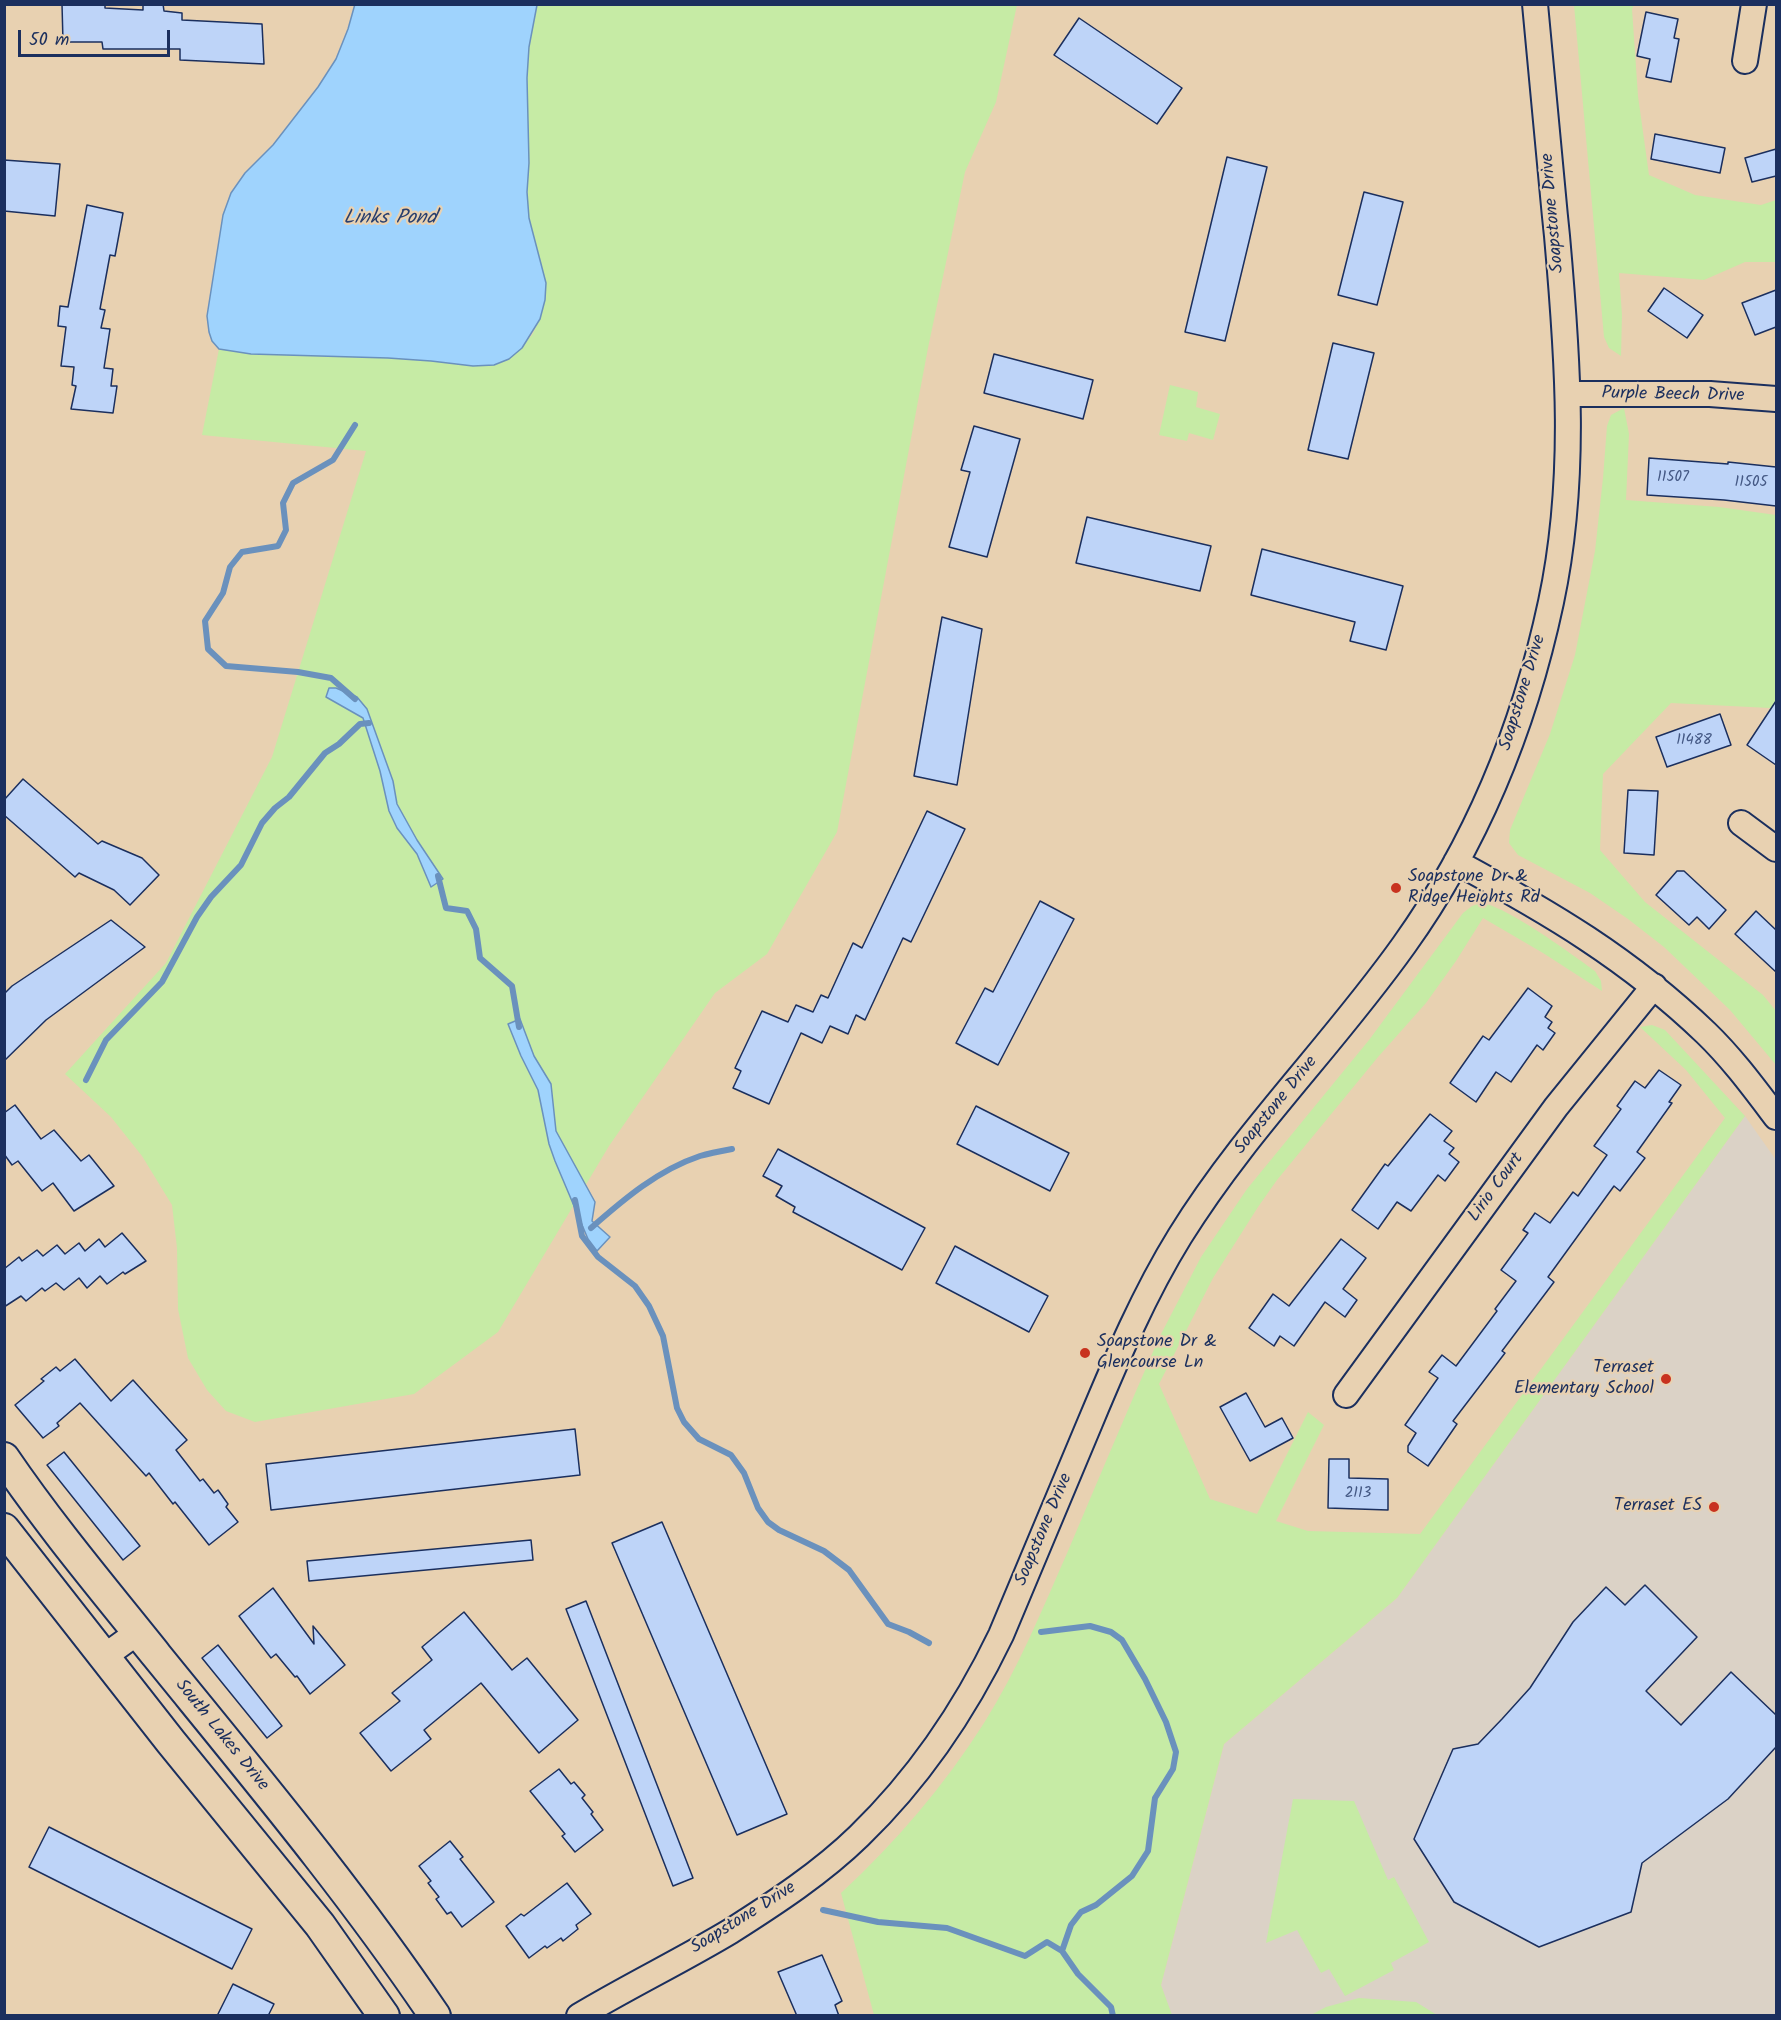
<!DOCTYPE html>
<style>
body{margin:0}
#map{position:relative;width:1781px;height:2020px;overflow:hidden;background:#e8d1b1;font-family:Kalam,sans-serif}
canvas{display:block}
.frame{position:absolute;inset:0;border:6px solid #1b2f5e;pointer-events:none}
.scale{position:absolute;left:18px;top:30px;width:152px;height:27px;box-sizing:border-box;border:3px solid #1b2f5e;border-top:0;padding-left:8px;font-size:18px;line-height:21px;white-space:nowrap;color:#1b2f5e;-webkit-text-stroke:4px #e8d1b1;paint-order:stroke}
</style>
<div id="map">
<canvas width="1781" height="2020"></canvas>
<div class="frame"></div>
<div class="scale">50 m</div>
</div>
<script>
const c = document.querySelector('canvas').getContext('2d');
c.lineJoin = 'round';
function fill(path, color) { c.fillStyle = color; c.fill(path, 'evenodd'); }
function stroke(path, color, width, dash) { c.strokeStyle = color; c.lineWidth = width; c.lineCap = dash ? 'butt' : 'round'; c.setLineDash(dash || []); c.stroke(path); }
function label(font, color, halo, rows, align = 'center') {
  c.font = font + ' Kalam,sans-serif'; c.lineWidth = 4.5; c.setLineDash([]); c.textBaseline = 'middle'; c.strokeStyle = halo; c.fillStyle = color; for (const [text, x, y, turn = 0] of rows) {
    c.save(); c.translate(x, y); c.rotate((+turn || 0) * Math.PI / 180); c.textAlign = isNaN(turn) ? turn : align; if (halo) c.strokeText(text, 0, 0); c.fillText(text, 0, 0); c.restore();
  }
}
const built = new Path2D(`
 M1745 1116 1776 1160V2015L1172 2016 1161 1985 1224 1744 1397 1598Z`);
const green = new Path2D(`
 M537 5H1017L996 102 965 172 928 348 837 832 767 954 715 993 609 1146 498 1332 414 1394 255 1422 226 1411 207 1390 188 1358 178 1309 177 1248 172 1205 142 1156 111 1117 65 1074 166 963 272 757 366 451 202 435 219 349 251 354 388 358 431 361 473 366 494 365 509 359 532 335 540 319 545 300 538 251 529 218 527 192 529 163 527 78 529 47Z
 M1574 5H1634L1632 9 1638 96 1649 175 1695 195 1761 205 1776 200V262H1745L1704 280 1619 273 1622 315 1621 356 1609 348 1604 337Z
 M1170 385 1198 392 1196 407 1220 414 1213 440 1189 433 1187 441 1159 435Z
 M1624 408 1629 434 1626 500 1719 507 1776 515V712L1770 708 1671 703 1603 774 1600 850 1645 902 1763 995 1776 1011V1065L1730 1010 1664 947 1628 919 1590 893 1518 855 1509 843 1510 830 1550 734 1575 655 1595 551 1603 478 1607 426 1611 415Z
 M1481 903C1505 905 1573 955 1595 971L1601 981 1602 991 1543 953 1483 918 1456 961 1426 1003 1378 1057 1277 1180 1258 1207 1213 1278 1159 1384 1210 1499 1257 1514 1308 1412 1324 1425 1276 1521 1308 1531 1420 1534 1725 1118 1686 1070 1640 1027 1652 1025 1665 1030 1745 1116 1397 1598 1224 1744 1161 1985 1172 2015H874L841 1893C896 1842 944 1786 984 1723 1018 1669 1042 1610 1068 1551 1098 1480 1128 1409 1159 1338L1201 1257 1247 1189 1369 1040 1463 913 1472 906Z
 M1293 1799 1354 1801 1388 1880 1394 1877 1429 1942 1391 1963 1394 1970 1345 1996 1329 1969 1321 1973 1297 1930 1266 1943Z
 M1359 1998 1416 2002 1437 2015H1311L1326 2007Z`);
const water = new Path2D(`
 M355 4 537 5 529 47 527 78 529 163 527 192 529 218 546 283 545 300 540 319 522 348 509 359 494 365 473 366 431 361 388 358 251 354 219 349 212 341 209 332 207 316 223 215 231 193 245 173 273 145 318 87 336 59 348 29Z
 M329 688H336L357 697 367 709 393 781 397 804 417 840 443 879 431 887 417 854 397 828 389 811 380 771 363 718 326 697Z
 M520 1019 534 1056 551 1084 556 1131 595 1202 592 1221 610 1237 597 1251 588 1239 555 1161 549 1144 538 1090 521 1056 508 1024Z`);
const stream = new Path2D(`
 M355 699 331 678 298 672 226 666 208 649 205 621 223 593 230 567 242 552 278 546 286 530 283 503 293 483 333 460 355 425
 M438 876 446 908 467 911 476 929 480 958 512 986 519 1027
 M86 1080 106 1040 162 982 197 917 211 897 241 865 262 823 275 808 289 797 325 753 339 744 360 724 369 723
 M575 1200 582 1236 598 1257 635 1286 649 1306 663 1336 677 1408 684 1422 699 1439 731 1455 744 1473 758 1508 768 1522 779 1530 824 1551 849 1570 888 1624 909 1632 929 1643
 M591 1228C624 1199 658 1170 700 1156 710 1153 721 1151 732 1149
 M1041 1632 1090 1626 1111 1632 1122 1640 1145 1679 1166 1722 1176 1752 1173 1769 1155 1798 1148 1851 1132 1876 1096 1905 1081 1912 1071 1925 1062 1951
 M823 1910 878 1922 947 1928 1025 1956 1047 1942 1062 1951 1078 1974 1111 2007 1113 2016`);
const building = new Path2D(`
 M62 4H105V8L143 10V4H163L164 11 182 13V20L262 24 264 64 180 60V49H103L102 42H63Z
 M1646 12 1678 19 1674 38 1679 39 1671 82 1646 77 1650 59 1637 56Z
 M1079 18 1182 88 1157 124 1054 55Z
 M1655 134 1725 148 1720 173 1651 159Z
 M1776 149V176L1752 182 1745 158Z
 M1227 157 1267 167 1225 341 1185 332Z
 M4 160 60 164 55 216 4 211Z
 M1364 192 1403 202 1377 305 1338 295Z
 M87 205 123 213 115 256 110 255 100 309 105 310 101 328 110 329 104 368 113 369 111 386H117L113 413 71 409 76 386 72 385 74 367 61 366 66 327 58 326 60 306 68 307Z
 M1664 288 1703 315 1687 338 1648 311Z
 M1776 290V327L1755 335 1742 303Z
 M1333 343 1374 353 1348 459 1308 450Z
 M994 354 1093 380 1083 419 984 393Z
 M974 426 1020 439 987 557 949 547 970 472 961 470Z
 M1649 458 1728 464V462L1776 467V506L1724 500 1647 495Z
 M1087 517 1211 546 1200 591 1076 563Z
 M1262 549 1403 586 1386 650 1350 641 1355 622 1251 595Z
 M942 617 982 629 957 785 914 776Z
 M1776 701V765L1747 745Z
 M1720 714 1731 745 1667 767 1656 737Z
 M23 779 98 844 102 841 142 858 159 875 130 905 114 890 79 873 75 877 4 815V800Z
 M1628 790 1658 791 1654 855 1624 853Z
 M927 811 965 829 911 942 903 938 865 1020 856 1015 848 1034 830 1026 822 1043 801 1033 769 1104 733 1088 741 1071 735 1068 762 1011 788 1022 796 1005 813 1012 821 995 828 998 853 943 862 948Z
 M1677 871H1684L1726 910 1709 929 1697 917 1689 925 1656 895Z
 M1040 901 1074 919 998 1065 956 1043 985 988 993 992Z
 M1756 911 1776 930V972L1735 934Z
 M111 920 145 947 46 1020 4 1061V994L12 986Z
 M1528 988 1552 1006 1545 1017 1552 1022 1548 1028 1555 1033 1543 1050 1537 1045 1511 1082 1496 1072 1476 1102 1450 1083 1483 1036 1489 1040Z
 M1659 1070 1681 1085 1669 1102 1672 1103 1637 1152 1645 1158 1620 1191 1614 1186 1548 1277 1554 1282 1502 1351 1505 1353 1453 1421 1457 1424 1428 1466 1408 1452V1446L1416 1433 1405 1425 1438 1378 1429 1372 1442 1355 1456 1366 1497 1311 1495 1309 1516 1281 1501 1270 1528 1233 1523 1230 1535 1213 1550 1223 1573 1192 1578 1196 1607 1155 1594 1146 1621 1109 1617 1106 1635 1081 1645 1088Z
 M15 1105 41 1139 54 1130 81 1161 89 1155 114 1186 74 1211 53 1183 42 1191 18 1161 12 1165 4 1154V1113Z
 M976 1106 1069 1153 1050 1191 957 1144Z
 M1430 1114 1452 1131 1444 1141 1454 1148 1449 1154 1459 1162 1445 1181 1438 1175 1411 1211 1397 1202 1378 1229 1352 1210 1385 1164 1388 1166Z
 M778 1149 925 1228 902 1270 793 1212 795 1207 776 1196 782 1186 763 1176Z
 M122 1233 146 1261 125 1274 123 1272 107 1284 100 1276 87 1288 79 1278 64 1290 56 1283 45 1291 42 1288 26 1301 21 1296 4 1307V1269L19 1257 22 1261 37 1250 43 1256 57 1245 65 1254 79 1243 85 1251 99 1239 105 1247Z
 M1341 1239 1366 1258 1343 1289 1357 1300 1345 1317 1325 1302 1294 1346 1280 1336 1274 1346 1249 1328 1273 1294 1289 1306Z
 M955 1246 1048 1296 1029 1332 936 1283Z
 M75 1359 111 1401 133 1380 187 1440 176 1450 200 1481 203 1479 214 1493 218 1490 228 1504 226 1507 238 1522 209 1545 175 1502 173 1504 149 1473 146 1476 80 1403 57 1423 59 1426 43 1438 15 1405 44 1381 41 1379 56 1367 60 1371Z
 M1246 1393 1265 1427 1282 1418 1293 1438 1250 1461 1220 1407Z
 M575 1429 580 1475 271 1510 266 1464Z
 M64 1452 140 1546 123 1560 47 1465Z
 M1329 1459H1349V1478L1388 1479V1510L1328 1508Z
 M662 1522 787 1814 737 1835 612 1543Z
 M531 1540 533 1560 309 1581 307 1561Z
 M1645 1585 1697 1637 1646 1691 1681 1725 1731 1672 1776 1715V1747L1728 1799 1642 1863 1631 1912 1539 1947 1454 1902 1414 1839 1453 1749 1478 1744 1502 1719 1530 1688 1573 1622 1606 1587 1625 1605Z
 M273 1588 314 1644 313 1626 345 1665 310 1694 297 1676 295 1677 276 1654 271 1658 239 1616Z
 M586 1601 693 1878 673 1886 566 1609Z
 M464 1612 512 1670 527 1658 578 1720 539 1753 481 1683 424 1730 431 1739 391 1771 360 1733 400 1701 392 1693 432 1660 422 1647Z
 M218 1645 282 1726 267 1738 202 1658Z
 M559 1769 571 1784 574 1782 585 1795 582 1798 593 1812 591 1814 603 1830 575 1852 562 1836 565 1834 530 1791Z
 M49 1827 252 1929 232 1969 29 1867Z
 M450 1841 463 1857 460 1859 494 1902 462 1927 451 1912 447 1914 436 1899 439 1897 428 1883 431 1881 419 1866Z
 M567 1883 591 1914 576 1925 578 1929 563 1941 561 1938 547 1948 545 1946 529 1958 506 1926 521 1914 524 1916Z
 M822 1955 842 2001 835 2005 839 2016H797L778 1972Z
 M233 1984 274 2004 268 2016H217Z`);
const minor = new Path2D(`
 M1745 61 1754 4
 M1569 394H1710L1776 399
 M1741 823 1776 849
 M1456 862C1549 912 1629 959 1706 1033 1732 1058 1754 1088 1776 1117
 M1346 1395 1556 1107 1654 986
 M105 1656 138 1632
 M579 2016C629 1986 681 1961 731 1931 775 1903 821 1873 859 1836 919 1778 965 1710 1001 1635 1029 1569 1056 1503 1084 1437 1113 1368 1141 1299 1180 1236 1245 1131 1333 1045 1404 945 1477 843 1525 724 1551 602 1577 480 1568 359 1557 236 1549 159 1542 82 1535 4`);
const major = new Path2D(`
 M4 1458C51 1527 105 1591 157 1656 252 1773 350 1890 435 2016
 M4 1529 171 1742 320 1925 384 2016`);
const markers = [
 [1396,888,6,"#c8321e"],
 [1085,1353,6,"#c8321e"],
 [1666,1379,6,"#c8321e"],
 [1714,1507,6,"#c8321e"]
];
const numberNames = [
 ["11507",1673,478],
 ["11505",1751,483],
 ["11488",1694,741],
 ["2113",1358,1494]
];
const streetNames = [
 ["Soapstone Drive",1554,213,-95],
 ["Purple Beech Drive",1673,396,1],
 ["Soapstone Drive",1524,693,-73],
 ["Soapstone Drive",1277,1106,-51],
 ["Lirio Court",1497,1188,-54],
 ["Soapstone Drive",1045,1530,-67],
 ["South Lakes Drive",221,1736,51],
 ["Soapstone Drive",744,1919,-32]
];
const poiNames = [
 ["Soapstone Dr &",1408,878],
 ["Ridge Heights Rd",1408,899],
 ["Soapstone Dr &",1097,1343],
 ["Glencourse Ln",1097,1364],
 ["Terraset",1654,1369,"right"],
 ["Elementary School",1654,1390,"right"],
 ["Terraset ES",1702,1507,"right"]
];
const waterNames = [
 ["Links Pond",390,220]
];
fill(built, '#dbd2c6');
fill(green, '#c6eba5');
fill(water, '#9fd3fd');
stroke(water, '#6a91bd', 1.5);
stroke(stream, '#6a91bd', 6);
fill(building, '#bed4f8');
stroke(building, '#1b2f5e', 1.5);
stroke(minor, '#1b2f5e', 28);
stroke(major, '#1b2f5e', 34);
stroke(minor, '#e8d1b1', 24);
stroke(major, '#e8d1b1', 30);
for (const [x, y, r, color] of markers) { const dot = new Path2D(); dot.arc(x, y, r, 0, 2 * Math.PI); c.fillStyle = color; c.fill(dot); stroke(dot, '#e8d1b1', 2); }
label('15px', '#445884', null, numberNames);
label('18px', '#1b2f5e', '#e8d1b1', streetNames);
label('18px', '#1b2f5e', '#e8d1b1', poiNames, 'left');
label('italic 20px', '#283f6e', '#e8d1b1', waterNames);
</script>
